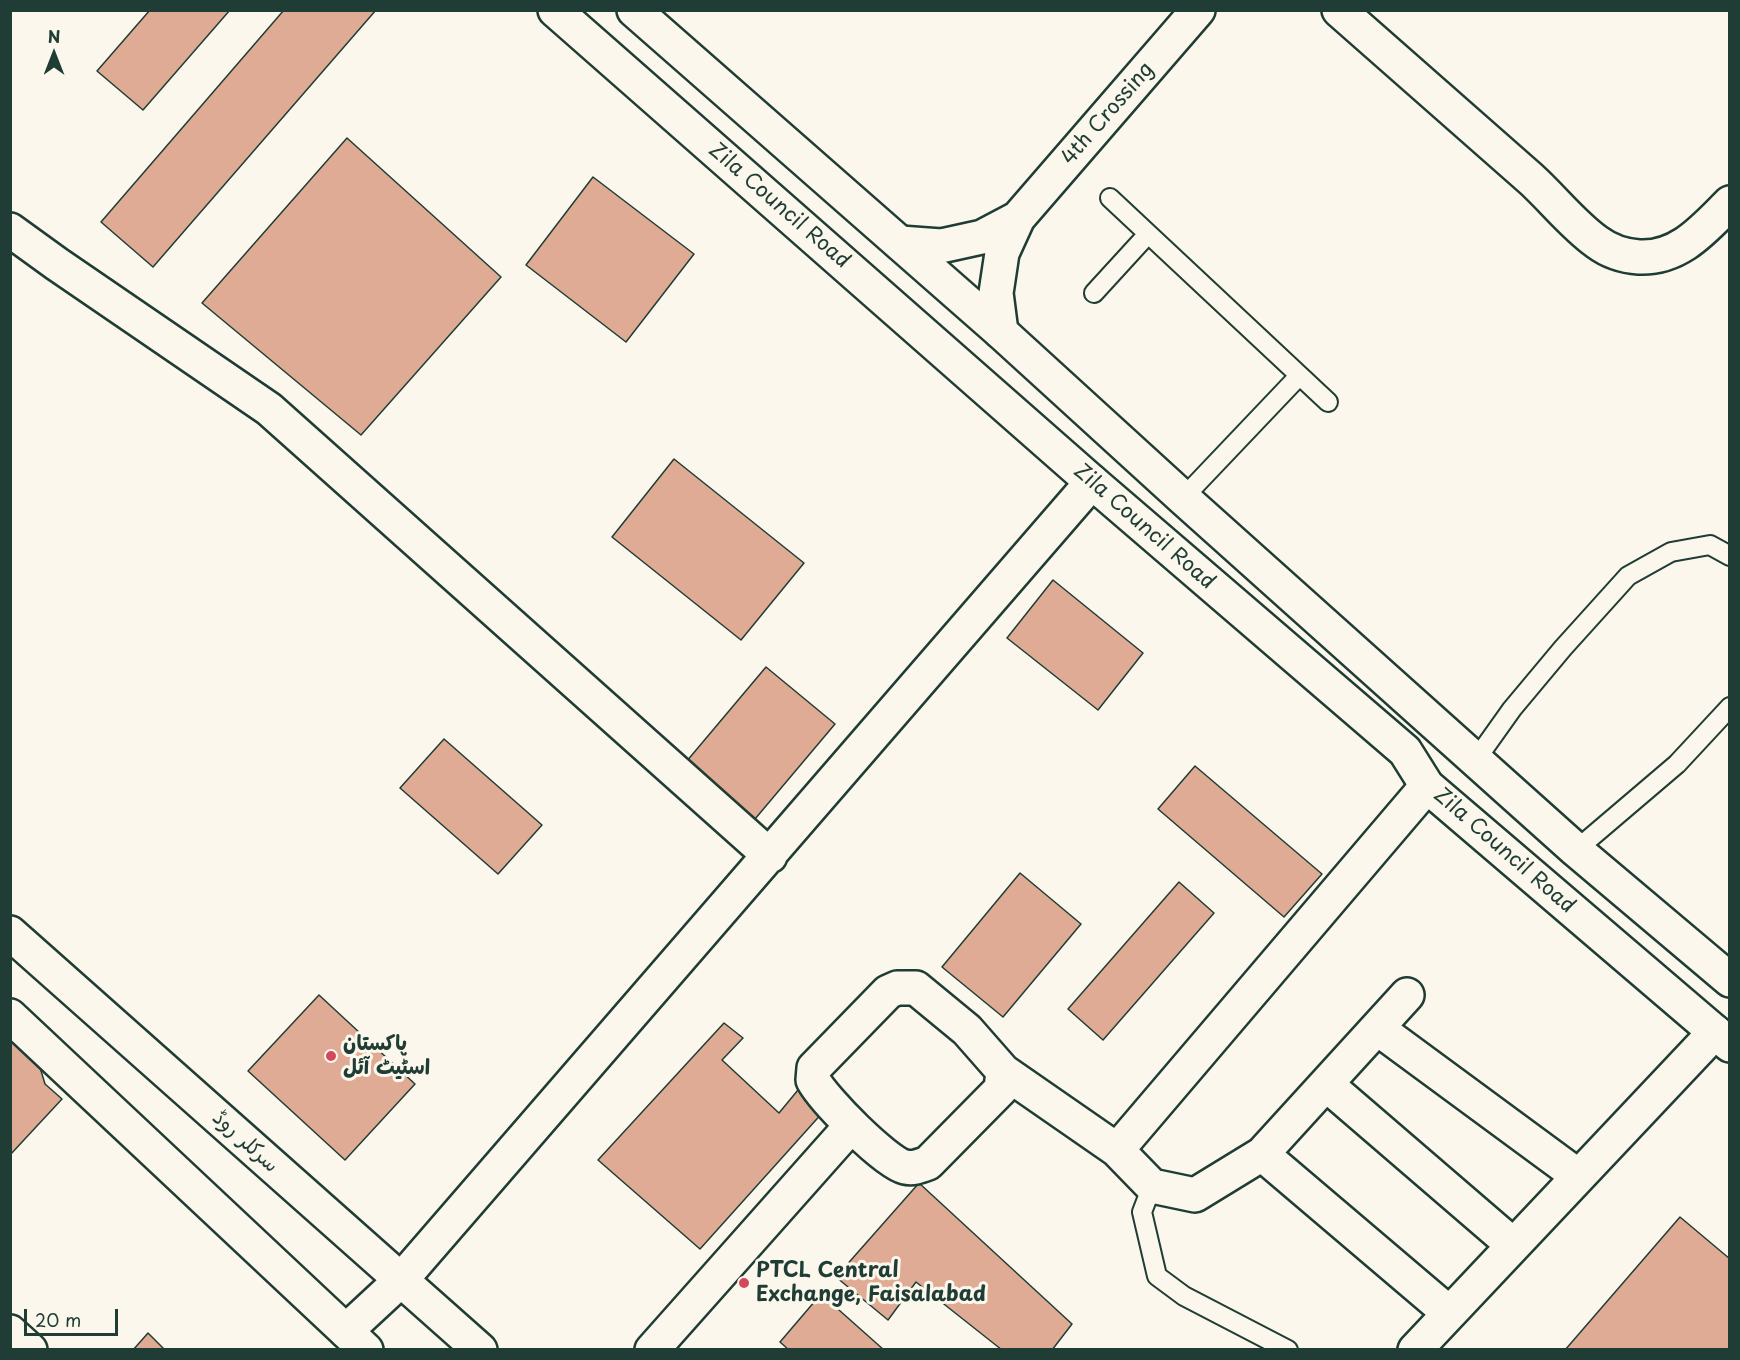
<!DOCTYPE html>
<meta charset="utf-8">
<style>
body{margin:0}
#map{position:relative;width:1740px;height:1360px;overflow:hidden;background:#fbf7ec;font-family:"Playpen Sans",sans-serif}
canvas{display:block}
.frame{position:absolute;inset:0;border:12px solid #1f3d34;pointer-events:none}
.north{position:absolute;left:24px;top:24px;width:60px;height:60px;-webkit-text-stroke:4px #fbf7ec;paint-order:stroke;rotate:0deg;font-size:16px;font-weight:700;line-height:24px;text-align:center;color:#1f3d34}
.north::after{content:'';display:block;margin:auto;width:21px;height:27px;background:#1f3d34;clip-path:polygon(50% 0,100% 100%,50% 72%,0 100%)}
.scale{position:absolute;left:24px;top:1309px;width:94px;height:27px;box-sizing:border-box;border:3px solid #1f3d34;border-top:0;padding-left:8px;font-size:18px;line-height:21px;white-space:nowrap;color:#1f3d34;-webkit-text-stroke:4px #fbf7ec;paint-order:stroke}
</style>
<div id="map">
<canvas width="1740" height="1360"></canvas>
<div class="frame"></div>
<div class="north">N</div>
<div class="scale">20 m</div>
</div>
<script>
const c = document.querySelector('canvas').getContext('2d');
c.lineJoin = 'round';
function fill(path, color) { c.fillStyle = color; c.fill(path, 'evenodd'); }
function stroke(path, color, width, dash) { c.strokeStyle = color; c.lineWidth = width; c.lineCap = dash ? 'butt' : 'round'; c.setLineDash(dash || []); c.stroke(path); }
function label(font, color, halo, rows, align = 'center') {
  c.font = font + ' "Playpen Sans","Playpen Sans Arabic",sans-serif'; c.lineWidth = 6; c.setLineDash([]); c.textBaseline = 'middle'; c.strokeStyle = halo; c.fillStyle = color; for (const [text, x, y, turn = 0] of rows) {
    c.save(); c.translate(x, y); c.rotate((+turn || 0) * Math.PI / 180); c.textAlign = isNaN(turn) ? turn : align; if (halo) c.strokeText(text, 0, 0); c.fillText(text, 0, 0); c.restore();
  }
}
const building = new Path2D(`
 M150 10H230L143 110 97 71Z
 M284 10H376L153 267 101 222Z
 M347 138 501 277 361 435 202 303Z
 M593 177 694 254 626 342 526 265Z
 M674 459 804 563 741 640 612 537Z
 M1053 580 1143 653 1098 710 1007 638Z
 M766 667 835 724 755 819 686 762Z
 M444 739 542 825 498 874 400 788Z
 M1195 766 1322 874 1284 917 1158 809Z
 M1020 873 1081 924 1003 1017 942 967Z
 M1179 882 1214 913 1103 1040 1068 1009Z
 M319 995 415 1084 345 1160 248 1071Z
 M724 1023 743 1038 722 1060 779 1113 798 1090 824 1111 700 1249 598 1160Z
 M10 1034 39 1064 45 1084 62 1099 10 1155Z
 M919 1183 1072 1324 1052 1350H1002L916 1282 888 1320 836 1277Z
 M1680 1217 1730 1259V1350H1565Z
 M821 1294 884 1350H789L780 1342Z
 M148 1333 165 1350H133Z`);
const lane = new Path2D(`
 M1110 198 1328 402
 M1094 293 1148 234
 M1183 498 1299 376
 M1475 761 1512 709 1563 648 1628 576 1671 552 1710 545 1730 556
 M1576 850 1677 764 1730 707
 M1152 1186 1142 1212 1157 1276 1184 1296 1288 1350`);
const street = new Path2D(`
 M1339 10C1403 67 1467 123 1531 179 1553 199 1573 225 1597 242 1609 251 1624 256 1639 257 1679 259 1704 229 1730 203
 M10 230 57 264 269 409 770 856
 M900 243 941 246 982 237 1018 218
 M1001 332 996 293 1002 253 1018 218 1198 10
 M897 988H916L967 1030 1003 1071 1001 1089 928 1163C920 1166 913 1169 905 1167 885 1162 824 1100 813 1080L814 1068 888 992Z
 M1377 1028 1578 1176
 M1003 1071 1117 1150 1427 786
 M1326 1084 1513 1245
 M1117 1150 1152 1186 1195 1195 1262 1154 1407 995
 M1262 1154 1449 1313
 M346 1331 401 1280 1092 482
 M10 1332 30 1350
 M652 1350 851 1126
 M1415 1350 1715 1032`);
const secondary = new Path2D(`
 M10 933 480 1350
 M10 1016 366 1350`);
const primary = new Path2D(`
 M555 10 1092 482 1405 751 1427 786 1730 1045
 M634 10 1001 332 1183 498 1576 850 1730 980`);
const markers = [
 [331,1056,6,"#d1495b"],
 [744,1283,6,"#d1495b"]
];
const streetNames = [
 ["4th Crossing",1108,114,-49],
 ["Zila Council Road",779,206,41],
 ["Zila Council Road",1144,527,41],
 ["Zila Council Road",1504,851,41],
 ["سرکلر روڈ",245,1142,42]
];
const poiNames = [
 ["پاکستان",343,1044],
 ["اسٹیٹ آئل",343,1068],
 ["PTCL Central",756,1271],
 ["Exchange, Faisalabad",756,1295]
];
fill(building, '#e0ab94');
stroke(building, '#1f3d34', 1.5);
stroke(lane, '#1f3d34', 22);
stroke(street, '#1f3d34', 38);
stroke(secondary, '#1f3d34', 38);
stroke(primary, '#1f3d34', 38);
stroke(lane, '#fbf7ec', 18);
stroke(street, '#fbf7ec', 33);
stroke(secondary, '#fbf7ec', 33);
stroke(primary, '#fbf7ec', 33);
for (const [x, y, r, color] of markers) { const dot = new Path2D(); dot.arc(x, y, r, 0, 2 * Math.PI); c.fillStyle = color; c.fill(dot); stroke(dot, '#fbf7ec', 2); }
label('21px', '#1f3d34', '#fbf7ec', streetNames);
label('bold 21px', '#1f3d34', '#fbf7ec', poiNames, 'left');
</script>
